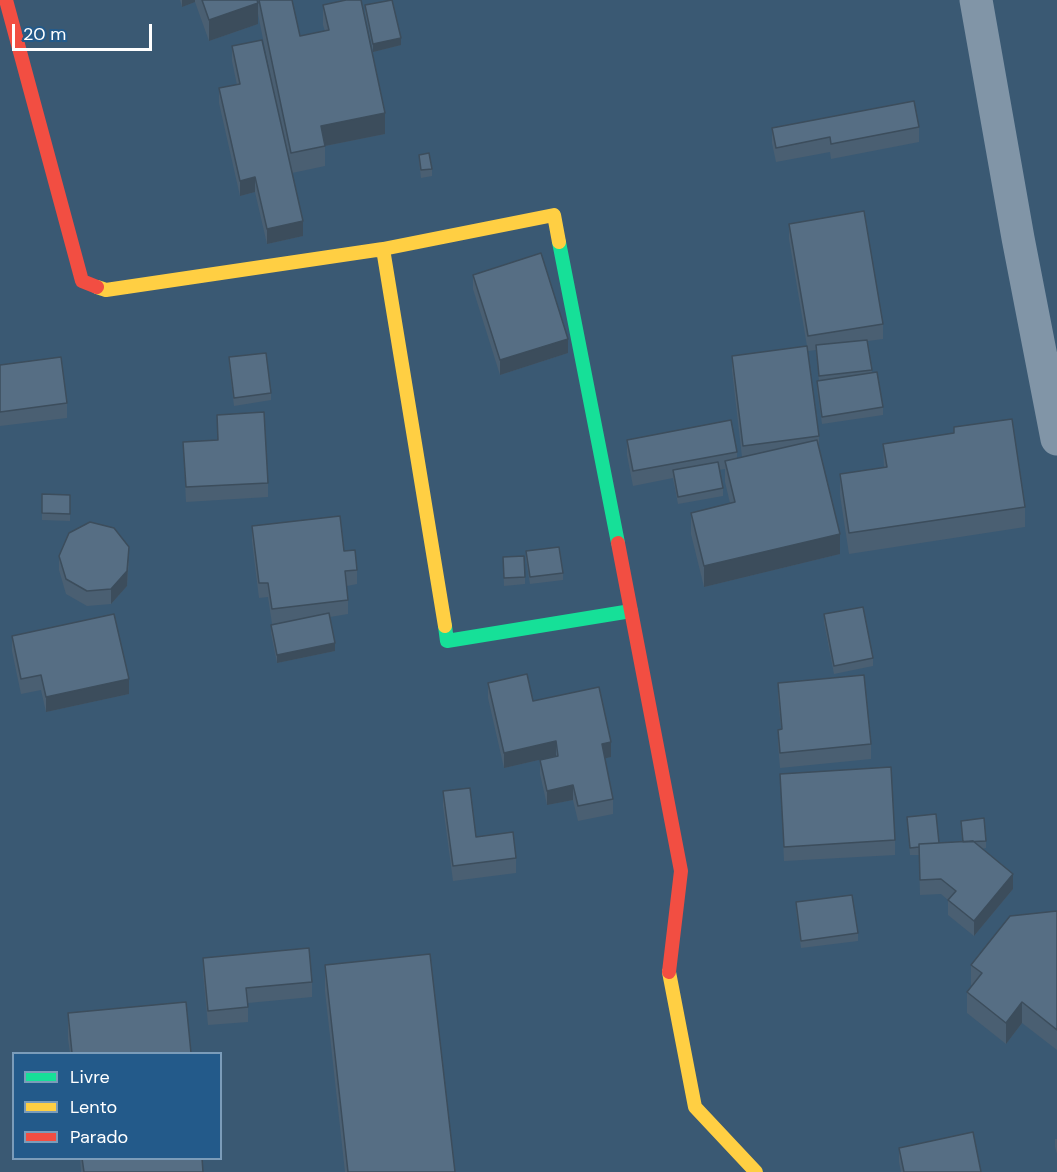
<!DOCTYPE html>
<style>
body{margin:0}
#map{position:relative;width:1057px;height:1172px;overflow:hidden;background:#3a5973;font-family:"DM Sans",sans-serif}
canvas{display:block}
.legend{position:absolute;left:12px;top:1052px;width:210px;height:108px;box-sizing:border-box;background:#235a8a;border:2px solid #7b9cb9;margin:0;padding:8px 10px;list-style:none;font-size:18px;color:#fff}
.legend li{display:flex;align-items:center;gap:12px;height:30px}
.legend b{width:30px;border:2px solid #7b9cb9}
.scale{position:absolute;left:12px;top:24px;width:140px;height:27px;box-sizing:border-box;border:3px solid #fff;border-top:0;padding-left:8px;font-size:18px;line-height:21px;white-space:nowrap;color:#fff;-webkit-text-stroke:4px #235a8a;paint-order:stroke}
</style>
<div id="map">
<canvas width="1057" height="1172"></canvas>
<ul class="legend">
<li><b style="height:8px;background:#16e098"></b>Livre</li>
<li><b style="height:8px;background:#ffcf43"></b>Lento</li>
<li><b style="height:8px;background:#f24e42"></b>Parado</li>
</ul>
<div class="scale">20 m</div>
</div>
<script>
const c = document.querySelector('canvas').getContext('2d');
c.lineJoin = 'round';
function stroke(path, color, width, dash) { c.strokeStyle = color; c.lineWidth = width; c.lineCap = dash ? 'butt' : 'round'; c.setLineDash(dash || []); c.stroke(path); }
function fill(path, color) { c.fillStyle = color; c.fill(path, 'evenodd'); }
const street = new Path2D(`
 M976 0 1018 238 1057 439`);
const fast = new Path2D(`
 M559 242 618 543
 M445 626 447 641 631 611`);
const slow = new Path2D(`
 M383 249 445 626
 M97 287 106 290 383 249 554 215 559 242
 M669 972 695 1107 756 1172`);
const jam = new Path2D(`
 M6 0 82 281 97 287
 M618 543 681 871 669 972`);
const wall = new Path2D(`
 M180 0H292L300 36 325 31 323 25V5L385 134 325 146V166L292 173 303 236 267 244 255 192 240 196 219 103V88L237 85 232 61V46L276 104 258 14V24L209 41 195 2 182 7Z
 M365 5 401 45 373 52 365 13Z
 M919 127V142L831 159 830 152 776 162 772 143V128Z
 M419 155 432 169V176L421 178 419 162Z
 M789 224 883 324V339L868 341 872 373 883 407V415L822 424 817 389V381H819L816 350 808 351 819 436V445L840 554 704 587 691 534V513L730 503 725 482V469L719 470 723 488V496L678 504 673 478 633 486 627 455V440L737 452V459L742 457 732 370V356L807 346 789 239Z
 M473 275 568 353 500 375 473 289Z
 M229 357 271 393V400L234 406 229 365Z
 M0 365 67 403V418L0 426Z
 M217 415 268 483V497L186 502 183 442 218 440Z
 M954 427 1025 507V527L849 554 840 495V474L884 468 883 444 954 433Z
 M42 494 70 495V521L42 520Z
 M252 526 344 551 357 570V584L347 586 348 600V614L330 617 335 651 277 663 271 633V625L287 622 272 624 268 597 259 598 252 541Z
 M526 551 563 573V580L530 584 526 559Z
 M59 556 129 561 127 586 111 604 87 606 66 594 59 570Z
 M503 557 525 577V584L504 586Z
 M824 614 873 658V666L834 674 824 622Z
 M12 636 129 694 46 712 41 690 21 694 12 651Z
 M488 683 533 701 611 757 605 758 613 799V814L578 821 573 800 547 805 540 774V760L556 756 504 768 488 698Z
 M778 683 871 744V759L780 768 778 744V730L781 729 778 698Z
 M780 774 895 840V855L784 861Z
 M443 791 476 837 516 858V873L453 881 443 806Z
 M907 817 939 843 962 842 961 821 986 841V848L982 849 1013 889 974 936 948 915V900L941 894 920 895 919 855H910Z
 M796 902 858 933V941L801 948 796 910Z
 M1057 911V1050L1022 1023 1006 1044 967 1013V992L972 986 971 985V965Z
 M203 958 312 982V997L248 1003V1022L208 1025 203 973Z
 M325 965 455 1172H345L325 991Z
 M68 1013 191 1053H70L68 1039Z
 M1055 1139H1057V1154L1055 1147Z
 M899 1148 981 1172H901L899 1162Z
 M80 1158H202L203 1172H81Z`);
const shadedWall = new Path2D(`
 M182 0H195V2L182 7Z
 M258 3V24L209 41V20Z
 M401 38V45L373 52V44Z
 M385 113V134L325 146 321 126Z
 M255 177V192L240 196V181Z
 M303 221V236L267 244V229Z
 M568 339V353L500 375V360Z
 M840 534V554L704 587V566Z
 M129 547 127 586 111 604V589Z
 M335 643V651L277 663V655Z
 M129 679V694L46 712V697Z
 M556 741V756L504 768V753Z
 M611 742V757L602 759V744Z
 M573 785V800L547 805V791Z
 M1013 874V889L974 936V921Z
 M1022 1002V1023L1006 1044V1023Z`);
const building = new Path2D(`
 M202 0H257L258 3 209 20Z
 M259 0H292L300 36 329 30 323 5 346 0H361L385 113 321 126 325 146 291 153Z
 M392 0 401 38 373 44 365 5Z
 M262 40 303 221 267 229 255 177 240 181 219 88 240 84 232 46Z
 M914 101 919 127 831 144 830 137 776 148 772 128Z
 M429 153 432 169 421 170 419 155Z
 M864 211 883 324 808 336 789 224Z
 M541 253 568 339 500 360 473 275Z
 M867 340 872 370 819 376 816 345Z
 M807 346 819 436 743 446 732 356Z
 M266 353 271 393 234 398 229 357Z
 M61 357 67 403 0 412V365Z
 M877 372 883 407 822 417 817 381Z
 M264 412 268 483 186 487 183 442 218 440 217 415Z
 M1012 419 1025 507 849 533 840 474 887 467 883 444 954 433V427Z
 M731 420 737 452 633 471 627 440Z
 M817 440 840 534 704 566 691 513 735 502 725 461Z
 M718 462 723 488 678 497 673 470Z
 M42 494 70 495V514L42 513Z
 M340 516 344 551 355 550 357 570 345 571 348 600 272 609 268 583H259L252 526Z
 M90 522 114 528 129 547 127 571 111 589 87 591 66 579 59 556 69 533Z
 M559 547 563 573 530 577 526 551Z
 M524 556 525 577 504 578 503 557Z
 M863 607 873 658 834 666 824 614Z
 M329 613 335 643 277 655 271 625Z
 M114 614 129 679 46 697 41 675 21 679 12 636Z
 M527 674 533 701 599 687 611 742 602 744 613 799 578 806 573 785 547 791 540 760 558 756 556 741 504 753 488 683Z
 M864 675 871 744 780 753 778 730 782 729 778 683Z
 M891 767 895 840 784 847 780 774Z
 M470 788 476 837 513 832 516 858 453 866 443 791Z
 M936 814 939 843 919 844V847L910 848 907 817Z
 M984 818 986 841 963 842 961 821Z
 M973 841 1013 874 974 921 948 900 956 891 941 879 920 880 919 844Z
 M852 895 858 933 801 941 796 902Z
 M1057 911V1030L1022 1002 1006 1023 967 992 982 973 971 965 1010 916Z
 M309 948 312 982 246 988 248 1007 208 1011 203 958Z
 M430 954 455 1172H348L325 965Z
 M186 1002 191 1053H72L68 1013Z
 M973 1132 981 1172H904L899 1148Z
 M82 1158H202L203 1172H84Z`);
stroke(street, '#8195a7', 33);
stroke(fast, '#16e098', 14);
stroke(slow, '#ffcf43', 14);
stroke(jam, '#f24e42', 14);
fill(wall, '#4a5f72');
fill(shadedWall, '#3c4d5c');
fill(building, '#566e84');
stroke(building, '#3c4d5c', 1.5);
</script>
